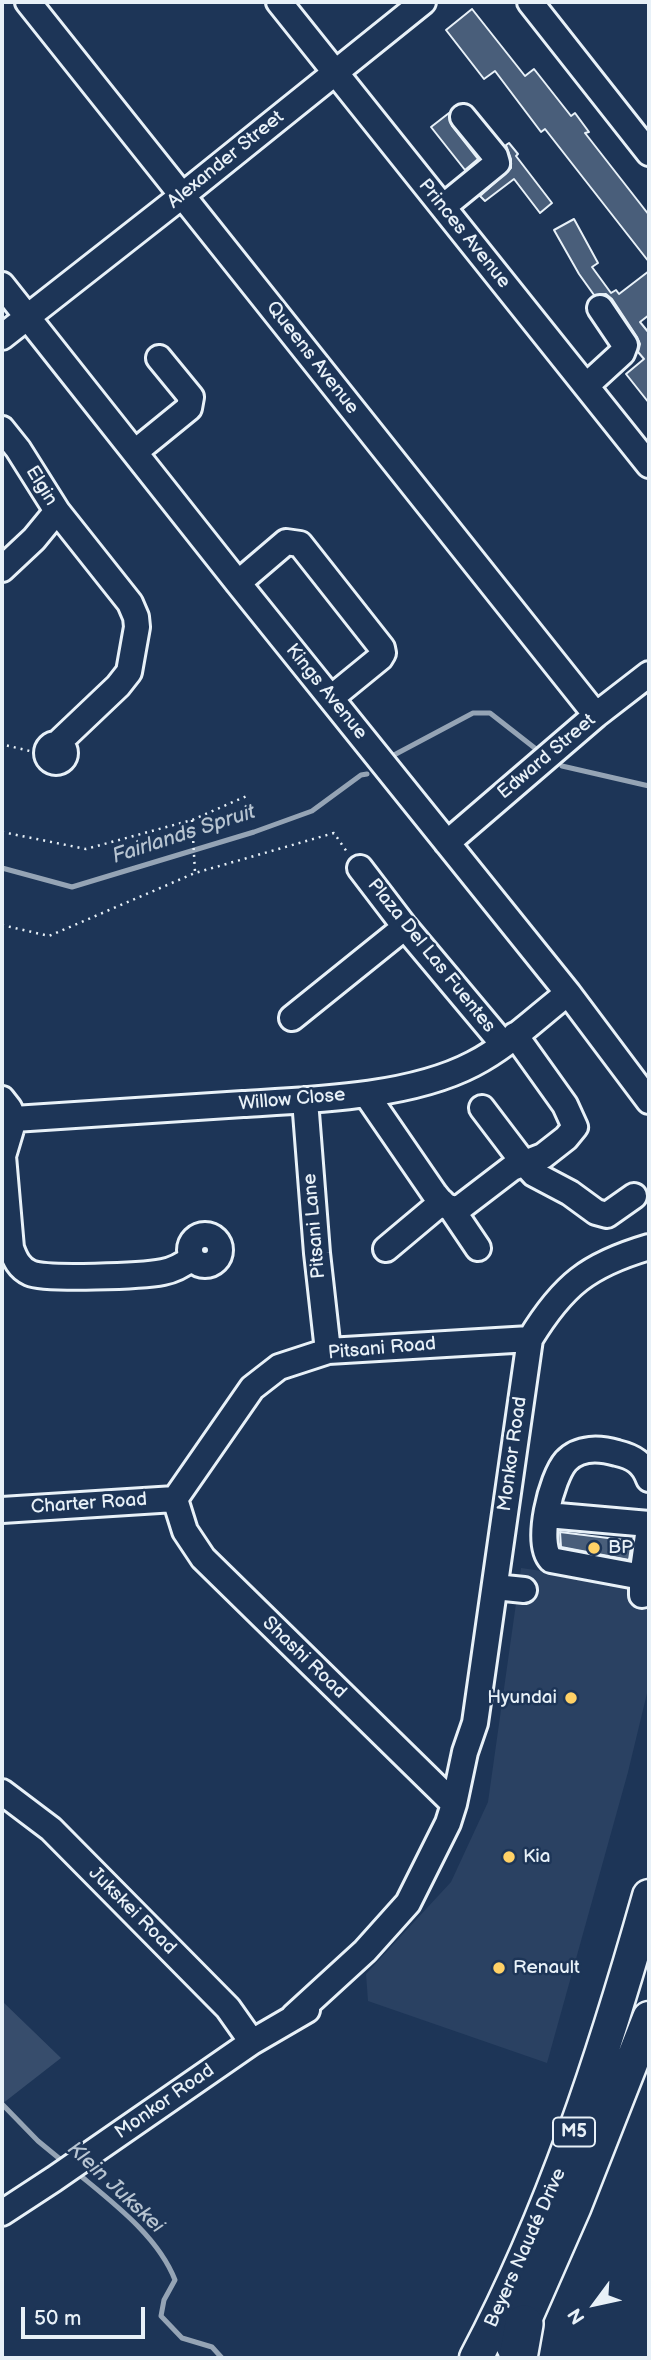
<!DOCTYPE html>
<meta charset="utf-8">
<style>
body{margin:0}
#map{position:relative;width:651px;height:2360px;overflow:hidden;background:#1d3557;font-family:"Balsamiq Sans",sans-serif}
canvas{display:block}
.frame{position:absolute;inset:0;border:4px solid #e8f1f8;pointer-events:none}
.north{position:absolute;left:560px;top:2269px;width:70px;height:70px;-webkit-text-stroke:5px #1d3557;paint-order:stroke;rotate:237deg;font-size:19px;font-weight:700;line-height:28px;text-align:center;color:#e8f1f8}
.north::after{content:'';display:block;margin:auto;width:24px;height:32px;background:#e8f1f8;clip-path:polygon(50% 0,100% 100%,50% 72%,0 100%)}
.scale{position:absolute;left:21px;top:2307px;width:124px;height:32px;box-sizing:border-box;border:4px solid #e8f1f8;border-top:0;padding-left:9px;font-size:21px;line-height:24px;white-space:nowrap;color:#e8f1f8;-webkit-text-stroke:5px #1d3557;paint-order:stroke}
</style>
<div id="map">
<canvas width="651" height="2360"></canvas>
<div class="frame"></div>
<div class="north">N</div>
<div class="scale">50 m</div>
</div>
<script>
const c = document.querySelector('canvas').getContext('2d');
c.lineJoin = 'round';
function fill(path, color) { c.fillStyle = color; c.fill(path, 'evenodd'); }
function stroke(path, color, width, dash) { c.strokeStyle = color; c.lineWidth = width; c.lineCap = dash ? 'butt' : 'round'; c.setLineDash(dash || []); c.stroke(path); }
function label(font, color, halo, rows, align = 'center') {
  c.font = font + ' "Balsamiq Sans",sans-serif'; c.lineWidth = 5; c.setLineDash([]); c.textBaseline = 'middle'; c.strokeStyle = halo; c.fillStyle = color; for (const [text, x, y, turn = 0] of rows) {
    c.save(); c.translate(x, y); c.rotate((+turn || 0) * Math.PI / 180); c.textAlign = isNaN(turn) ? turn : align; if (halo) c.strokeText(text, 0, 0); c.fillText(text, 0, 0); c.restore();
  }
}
const built = new Path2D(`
 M521 1568 649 1586V1685L628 1772 547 2063 368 2001 366 1974 451 1882 488 1802Z`);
const green = new Path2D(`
 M2 2001 61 2058 2 2104Z`);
const stream = new Path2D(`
 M394 755 473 713H490L536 749
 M562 766 649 786
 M2 868 72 887 254 832 312 811 361 775 367 774
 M2 2104 38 2141 66 2164
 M76 2172C112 2202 158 2236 175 2280L164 2300 161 2316 182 2338 212 2347 222 2358`);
const building = new Path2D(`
 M472 9 525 76 534 69 571 116 575 113 589 132 585 133 649 215V262L545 129 541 132 495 71 484 79 446 30Z
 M449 113 452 126 478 159 465 170 431 127Z
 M509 143 518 154 516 156 552 203 540 213 514 179 485 201 480 196 511 168V159L506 145Z
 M574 219 598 263 592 267 611 293 616 290 619 294 649 271V315L640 322 649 333V403L626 374 644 359 638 352 640 344 637 337 612 299 606 294 594 295 579 274 554 230Z
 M560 1532 632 1541 629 1560 561 1547Z`);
const path = new Path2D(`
 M2 749 5 745 38 753
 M192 820 195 872
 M2 832 86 849 192 820 249 795
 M2 925 49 936 195 873 334 833 347 852`);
const minor = new Path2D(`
 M28 2 596 715
 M279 2 649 465
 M530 2 649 153
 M443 207 497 163 495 156 463 117
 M2 285 238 583 568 993 649 1101
 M2 337 183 195 423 2
 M586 386 622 353 625 345 600 308
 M2 429 18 449 57 511 130 603 136 617 137 627 129 672 118 686 57 744
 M135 452 189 408 191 397 159 358
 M2 569 34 539 57 511
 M238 583 286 542 300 544 382 648 383 653 380 658 331 698
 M47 753a9 9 0 1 1 18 0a9 9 0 1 1-18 0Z
 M447 843 596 715 649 674
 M360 868 405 927 503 1044
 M292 1018 405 927
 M366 1094 434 1193C441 1202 448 1212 461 1207L512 1168 543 1156 566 1138 575 1127 565 1105 515 1035
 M2 1099 9 1108 14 1119
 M305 1100 317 1253 328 1351
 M482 1108 523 1162 534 1174 570 1193 596 1212 607 1215 634 1196
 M14 1119C90 1114 167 1109 243 1104 314 1100 410 1097 473 1064 508 1046 537 1017 568 993
 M14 1119 3 1156 11 1248C15 1259 19 1268 30 1273 46 1280 143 1276 163 1272 174 1270 183 1265 192 1258
 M451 1208 478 1248
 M190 1250a15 15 0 1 1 30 0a15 15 0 1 1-30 0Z
 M386 1249 442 1202
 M175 1499 252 1388 279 1367 328 1351 530 1339
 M175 1499 185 1531 203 1558 454 1804
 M2 1510 175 1499
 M547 1515 649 1524
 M642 1577 551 1560C535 1543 551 1478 566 1461 579 1447 600 1448 617 1453 634 1457 643 1463 649 1479
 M495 1587 524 1590
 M642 1595V1577L649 1528
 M2 1792 51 1829 228 2008 252 2042
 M294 2016 365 1951 408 1903 448 1823 454 1804 465 1752 475 1723 530 1339C563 1285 588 1265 649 1247
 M2 2213 54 2179 252 2042 307 2010`);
const major = new Path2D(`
 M513 2347 575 2206 649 2018
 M476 2358C553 2212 604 2055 649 1896`);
const highway = new Path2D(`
 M518 2358 524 2324`);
const markers = [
 [594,1548,7,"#ffd166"],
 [571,1698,7,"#ffd166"],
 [509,1857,7,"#ffd166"],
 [499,1968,7,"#ffd166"]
];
const shields = [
 [574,2132,42]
];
const shieldNames = [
 ["M5",574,2132]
];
const streetNames = [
 ["Alexander Street",226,160,-39],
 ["Princes Avenue",464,234,51],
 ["Queens Avenue",312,358,52],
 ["Elgin",41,486,58],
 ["Kings Avenue",326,692,51],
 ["Edward Street",547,757,-40],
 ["Plaza Del Las Fuentes",431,956,51],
 ["Willow Close",292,1100,-5],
 ["Pitsani Lane",315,1226,-95],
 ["Pitsani Road",382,1349,-5],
 ["Monkor Road",513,1454,-82],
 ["Charter Road",89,1504,-4],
 ["Shashi Road",304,1658,44],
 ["Jukskei Road",132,1911,45],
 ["Monkor Road",165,2102,-35],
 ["Beyers Naudé Drive",526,2248,-66]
];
const poiNames = [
 ["BP",608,1548],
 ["Hyundai",557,1698,"right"],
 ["Kia",523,1857],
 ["Renault",513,1968]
];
const waterNames = [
 ["Fairlands Spruit",184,835,-18],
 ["Klein Jukskei",115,2188,43]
];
fill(built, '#2a4162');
fill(green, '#374d6c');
stroke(stream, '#95a4b5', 5);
fill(building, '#495e7a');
stroke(building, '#e8f1f8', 2);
stroke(minor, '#e8f1f8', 30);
stroke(major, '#e8f1f8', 37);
stroke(highway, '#e8f1f8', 42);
stroke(path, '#e8f1f8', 2.5, [2, 5]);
stroke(minor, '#1d3557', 24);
stroke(major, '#1d3557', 32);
stroke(highway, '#1d3557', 37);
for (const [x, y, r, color] of markers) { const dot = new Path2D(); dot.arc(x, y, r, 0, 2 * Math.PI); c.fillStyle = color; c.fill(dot); stroke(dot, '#1d3557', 2.5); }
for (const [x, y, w] of shields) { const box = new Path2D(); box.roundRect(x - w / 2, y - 14.5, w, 29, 5); c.fillStyle = '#1d3557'; c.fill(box); stroke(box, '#e8f1f8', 2); }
label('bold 18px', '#e8f1f8', null, shieldNames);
label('19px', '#e8f1f8', '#1d3557', streetNames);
label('19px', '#e8f1f8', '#1d3557', poiNames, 'left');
label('italic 21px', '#b7c4d1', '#1d3557', waterNames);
</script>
